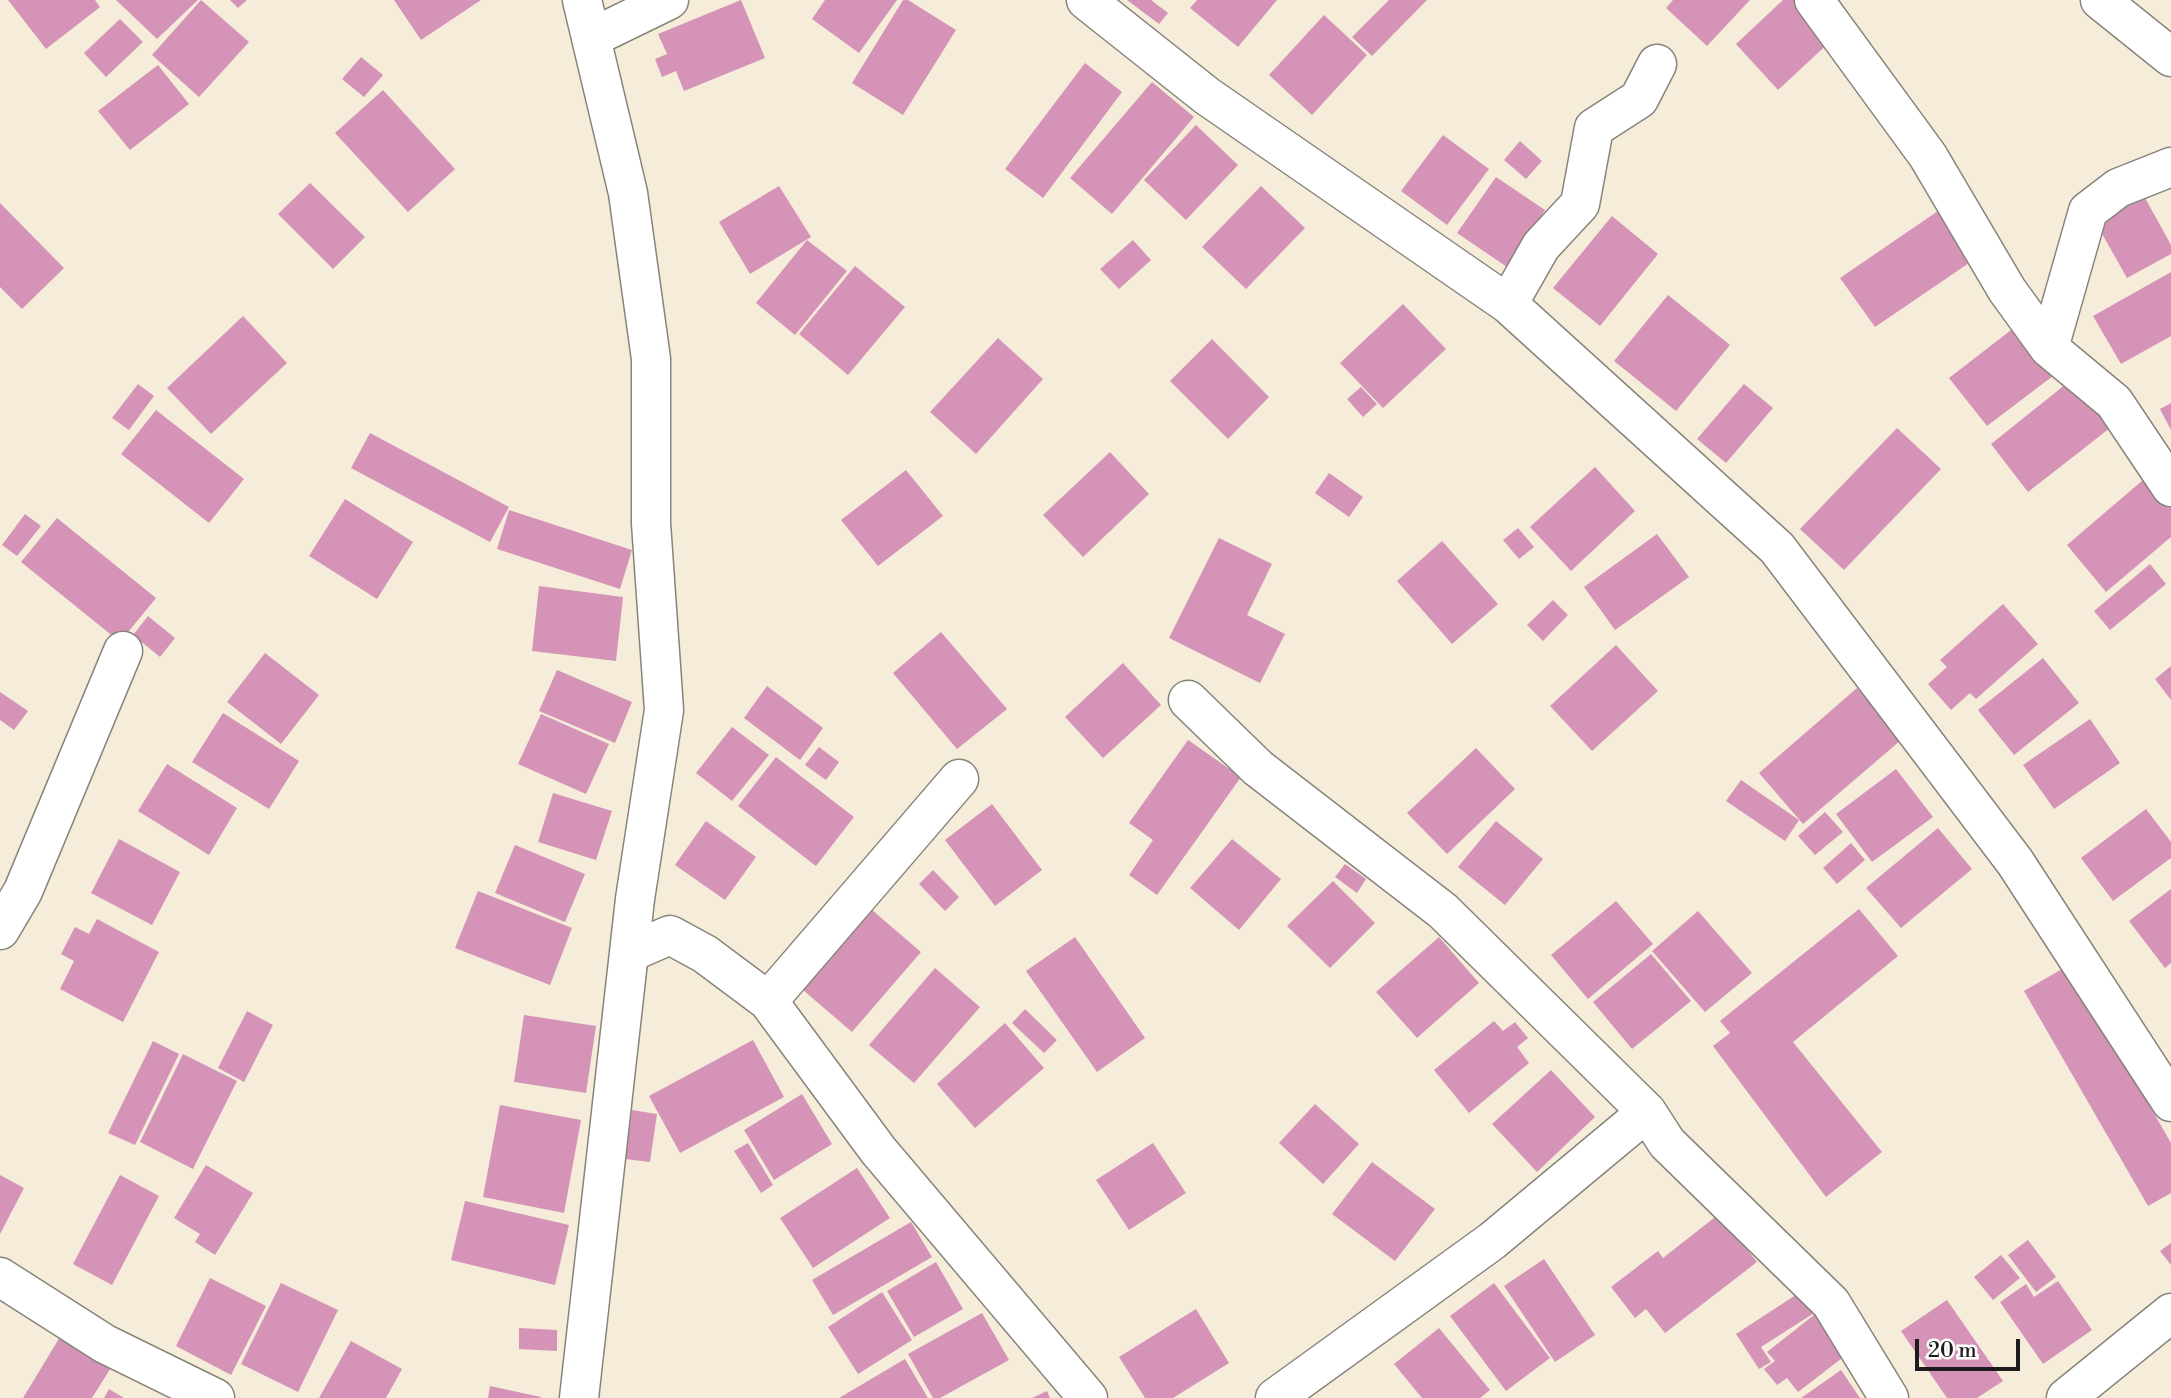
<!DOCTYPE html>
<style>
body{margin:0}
#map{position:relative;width:2171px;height:1398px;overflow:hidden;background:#f5ecda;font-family:"Libre Bodoni",serif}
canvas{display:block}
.scale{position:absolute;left:1915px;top:1339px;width:105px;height:32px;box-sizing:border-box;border:4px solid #1c1c1c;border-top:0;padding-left:9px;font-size:21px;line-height:24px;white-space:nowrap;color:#1c1c1c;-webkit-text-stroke:5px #fff;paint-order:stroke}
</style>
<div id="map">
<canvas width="2171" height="1398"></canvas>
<div class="scale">20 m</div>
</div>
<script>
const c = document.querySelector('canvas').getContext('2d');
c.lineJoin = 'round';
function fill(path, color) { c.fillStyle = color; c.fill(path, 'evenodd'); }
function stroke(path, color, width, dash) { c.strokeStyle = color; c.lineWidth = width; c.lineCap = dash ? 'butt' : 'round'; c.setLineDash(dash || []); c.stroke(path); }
const building = new Path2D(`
 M8 0H95L100 7 46 49Z
 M116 0H198L157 39Z
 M201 0 249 42 199 97 152 55Z
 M230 0H247L238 8Z
 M394 0H481L421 40Z
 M741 0 765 58 684 91 676 71 662 77 655 59 667 54 658 34Z
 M825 0H897L859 53 812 19Z
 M903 0H908L956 30 903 115 852 83Z
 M1127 0H1151L1168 13 1159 24Z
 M1197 0H1277L1238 47 1190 8Z
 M1389 0H1427L1372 56 1352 37Z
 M1673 0H1750L1707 46 1666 8Z
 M1783 0H1796L1833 39 1778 90 1736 44Z
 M1324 15 1367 55 1312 115 1269 75Z
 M120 19 143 42 106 77 84 53Z
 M361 57 383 75 364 97 342 79Z
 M1085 63 1122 92 1043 198 1005 169Z
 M158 65 189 104 130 150 98 111Z
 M1152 82 1194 117 1112 214 1070 178Z
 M383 90 455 169 408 212 335 133Z
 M1196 125 1238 165 1186 220 1144 180Z
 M1443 135 1489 169 1447 225 1401 191Z
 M1520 141 1542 161 1526 179 1504 160Z
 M1496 177 1545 210 1507 267 1457 233Z
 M310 183 365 237 333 269 278 214Z
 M779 186 811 237 750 274 719 222Z
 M1261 186 1305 228 1246 289 1202 247Z
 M2144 196 2171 245V254L2127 278 2096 223Z
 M0 203 64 268 22 309 0 287Z
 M1938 211 1972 261 1875 327 1840 278Z
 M1612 216 1658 254 1600 326 1553 288Z
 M807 240 847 271 795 335 756 303Z
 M1133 240 1151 260 1119 289 1100 269Z
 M855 266 905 307 848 375 799 334Z
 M2171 272V336L2121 364 2093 316Z
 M1668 295 1730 345 1676 411 1614 361Z
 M1403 304 1446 349 1383 408 1340 363Z
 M243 316 287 363 211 434 167 388Z
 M2015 327 2053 376 1987 426 1949 378Z
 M998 338 1043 379 976 454 930 412Z
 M1212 339 1269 397 1228 439 1170 381Z
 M2071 380 2110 428 2028 492 1991 444Z
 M138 384 154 396 129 430 112 418Z
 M1744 384 1773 408 1726 463 1697 439Z
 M1361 387 1377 404 1363 417 1347 399Z
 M2171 403V430L2160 409Z
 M156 410 244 479 209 523 121 454Z
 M1897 428 1941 469 1844 570 1800 529Z
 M370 433 509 507 490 542 351 468Z
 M1110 452 1149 494 1083 557 1043 515Z
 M1595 467 1635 511 1571 571 1530 527Z
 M906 470 943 516 878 566 841 520Z
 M1329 473 1363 497 1349 517 1315 493Z
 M2150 474 2171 499V537L2106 592 2067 545Z
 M345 499 413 542 377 599 309 556Z
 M509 510 632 550 620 589 497 549Z
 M25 514 41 526 17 556 2 545Z
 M57 518 156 598 120 642 21 562Z
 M1518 528 1534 547 1519 559 1503 540Z
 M1657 534 1689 577 1615 630 1584 587Z
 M1219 538 1272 564 1247 615 1285 634 1260 683 1169 638Z
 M1442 541 1498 604 1452 644 1397 581Z
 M2150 564 2166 584 2110 630 2094 611Z
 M539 586 623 597 616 661 532 651Z
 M1553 600 1568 615 1543 641 1527 625Z
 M2003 604 2038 644 1976 699 1970 693 1951 710 1928 684 1947 667 1940 660Z
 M148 616 175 638 160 657 133 635Z
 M941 632 1007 709 957 749 893 673Z
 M1616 645 1658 691 1592 751 1550 706Z
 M265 653 319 695 281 744 227 702Z
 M2043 658 2079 703 2014 755 1978 710Z
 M1123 663 1161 705 1103 758 1065 717Z
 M2171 666V700L2155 679Z
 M557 670 632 702 615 743 539 711Z
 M767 686 823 728 800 760 744 718Z
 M1857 688 1901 740 1803 824 1759 773Z
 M0 692 28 711 14 730 0 720Z
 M223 713 299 761 269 809 192 762Z
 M541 714 609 744 586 794 518 764Z
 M2090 719 2120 763 2054 809 2023 765Z
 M732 727 769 755 732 801 696 773Z
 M1188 740 1241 777 1157 895 1129 875 1153 840 1129 823Z
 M819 747 839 762 826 780 805 765Z
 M1476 748 1515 789 1447 854 1407 813Z
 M776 757 854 817 816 866 738 806Z
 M167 764 237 808 209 855 138 811Z
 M1896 769 1933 817 1872 862 1836 814Z
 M1741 780 1799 820 1785 841 1726 801Z
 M553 793 612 811 596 860 538 842Z
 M992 804 1042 870 995 906 945 840Z
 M2146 809 2171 842V858L2113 901 2081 858Z
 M1825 812 1843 832 1815 855 1798 836Z
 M706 821 756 857 725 900 675 865Z
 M1496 821 1543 859 1505 905 1458 867Z
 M1938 828 1972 869 1901 928 1866 888Z
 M119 839 180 872 152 925 91 893Z
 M1232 839 1281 879 1239 930 1190 888Z
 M1851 843 1865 860 1837 884 1823 868Z
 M515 845 585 874 565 922 495 893Z
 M1345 864 1366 879 1357 893 1335 877Z
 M933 870 959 897 945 911 919 884Z
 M1333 881 1375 923 1330 968 1287 926Z
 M2171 889V963L2165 968 2129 921Z
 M478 891 572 928 550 985 455 948Z
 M1616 901 1653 944 1588 999 1551 955Z
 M1859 909 1898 956 1793 1042 1882 1152 1826 1197 1713 1046 1730 1033 1720 1021Z
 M872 910 921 952 852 1032 803 990Z
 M1698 911 1752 973 1705 1012 1652 951Z
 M97 919 159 952 123 1022 60 989 74 961 61 954 75 927 89 934Z
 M1075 937 1145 1038 1097 1072 1026 971Z
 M1439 937 1479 983 1417 1038 1376 992Z
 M1651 954 1691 1001 1632 1049 1593 1002Z
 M2069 965 2171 1143V1193L2148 1206 2024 991Z
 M935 968 980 1007 914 1083 869 1045Z
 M1025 1009 1057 1040 1044 1053 1012 1023Z
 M247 1011 273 1025 244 1082 218 1068Z
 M524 1015 596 1026 586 1093 514 1082Z
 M1494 1021 1503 1031 1515 1022 1528 1038 1517 1047 1529 1063 1469 1113 1434 1070Z
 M1005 1023 1044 1068 975 1128 937 1084Z
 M753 1040 784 1097 680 1153 649 1096Z
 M153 1041 179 1054 135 1145 108 1133Z
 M183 1054 237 1081 193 1169 140 1142Z
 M1551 1070 1595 1117 1537 1172 1492 1124Z
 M802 1094 832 1144 774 1180 744 1130Z
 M1315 1104 1359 1144 1323 1184 1279 1143Z
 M500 1105 581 1120 564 1213 483 1197Z
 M632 1110 657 1114 650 1162 625 1159Z
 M748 1143 773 1185 761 1193 734 1151Z
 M1153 1143 1186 1193 1129 1230 1096 1180Z
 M1372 1162 1435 1209 1395 1261 1332 1214Z
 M206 1165 253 1193 215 1255 195 1242 200 1234 174 1218Z
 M857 1168 890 1218 813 1268 780 1218Z
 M0 1175 24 1188 0 1234Z
 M120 1175 159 1196 112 1285 73 1264Z
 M465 1201 569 1225 555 1285 451 1260Z
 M1719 1214 1757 1262 1665 1333 1646 1309 1635 1318 1611 1287 1658 1251 1663 1258Z
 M911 1222 932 1257 833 1315 812 1280Z
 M2028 1240 2056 1277 2036 1292 2008 1255Z
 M2171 1243V1265L2160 1251Z
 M2001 1255 2020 1278 1993 1300 1974 1277Z
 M1544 1259 1595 1335 1555 1362 1504 1286Z
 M936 1262 963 1309 914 1337 887 1291Z
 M210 1278 266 1306 231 1375 176 1346Z
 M2058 1281 2092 1330 2043 1364 2000 1302 2026 1284 2034 1297Z
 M281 1283 338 1310 298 1392 241 1364Z
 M1494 1283 1550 1358 1506 1391 1450 1316Z
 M1808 1287 1822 1308 1761 1347 1771 1362 1759 1369 1736 1334Z
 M882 1292 912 1340 858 1374 828 1327Z
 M1947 1300 2003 1381 1977 1398H1947L1901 1331Z
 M1196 1309 1229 1363 1173 1398H1145L1119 1357Z
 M1819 1311 1850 1352 1798 1392 1787 1378 1777 1385 1764 1369 1775 1361 1767 1352Z
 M982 1313 1009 1360 940 1398H933L908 1354Z
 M519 1328 557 1330V1351L519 1349Z
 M1439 1328 1490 1390 1480 1398H1422L1394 1364Z
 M63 1332 114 1363 92 1398H23Z
 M351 1341 402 1369 386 1398H319Z
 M905 1359 928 1398H839Z
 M1841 1370 1860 1398H1801Z
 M490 1386 541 1397V1398H488Z
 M109 1389 124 1398H104Z
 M1047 1391 1050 1398H1032Z`);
const minor = new Path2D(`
 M1086 0 1207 96 1508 304 1777 548 2015 862 2171 1102
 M1814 0 1928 156 2007 290 2049 348 2114 402 2171 487
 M2100 0 2171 57
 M591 38 669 0
 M1508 304 1541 246 1580 204 1594 128 1639 99 1657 64
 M2049 348 2088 211 2118 188 2171 167
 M1188 700 1258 768 1443 911 1647 1112 1667 1143 1831 1303 1889 1398
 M0 930 23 891 123 651
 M631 952 670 935 705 954 768 1001 878 1150 1088 1398
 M768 1001 959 779
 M0 1277 105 1344 215 1398
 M579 1398 635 899 664 710 651 523V359L628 193 582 0
 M1275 1398 1492 1241 1647 1112
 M2066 1398 2171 1313`);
fill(building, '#d594b7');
stroke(minor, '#88847b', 41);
stroke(minor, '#fff', 38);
</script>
